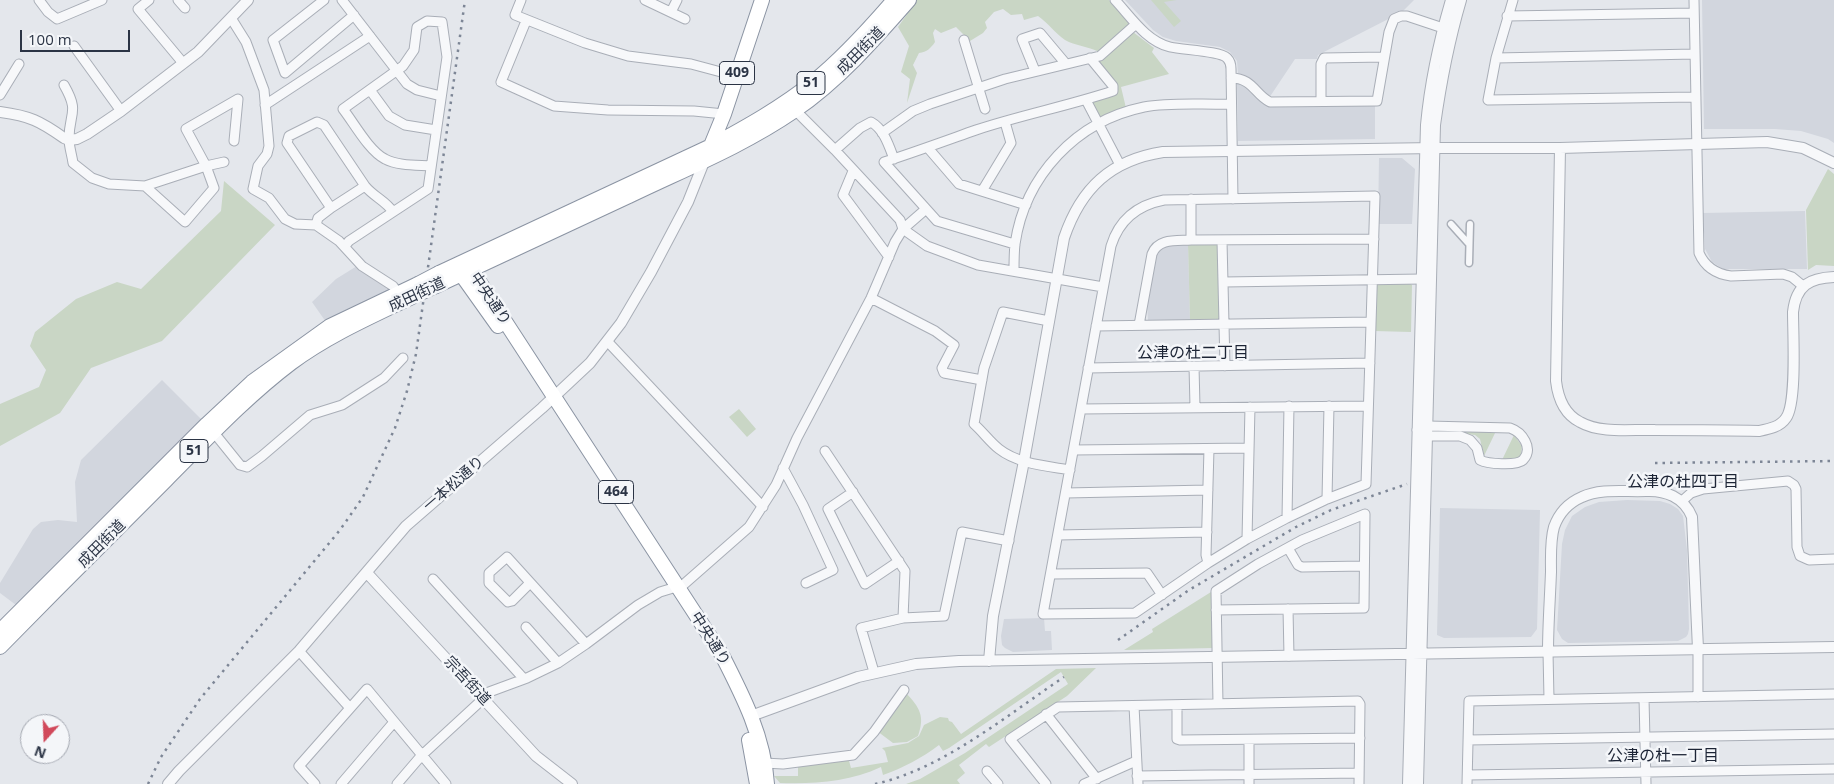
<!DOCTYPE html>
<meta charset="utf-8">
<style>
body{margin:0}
#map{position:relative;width:1834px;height:784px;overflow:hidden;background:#e4e7ec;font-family:"Open Sans",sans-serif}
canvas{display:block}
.north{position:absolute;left:20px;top:714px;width:50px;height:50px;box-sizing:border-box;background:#f4f6f9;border:1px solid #a4a8b1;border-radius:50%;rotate:200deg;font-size:14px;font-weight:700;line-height:20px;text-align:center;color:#2b3445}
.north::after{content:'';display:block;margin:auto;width:18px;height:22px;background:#d1495b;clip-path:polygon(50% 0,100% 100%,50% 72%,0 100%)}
.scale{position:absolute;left:20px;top:30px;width:110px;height:22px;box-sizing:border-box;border:2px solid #2b3445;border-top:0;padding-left:6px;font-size:15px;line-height:18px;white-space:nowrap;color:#2b3445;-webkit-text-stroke:4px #f4f6f9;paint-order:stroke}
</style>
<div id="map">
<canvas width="1834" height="784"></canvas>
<div class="north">N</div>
<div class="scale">100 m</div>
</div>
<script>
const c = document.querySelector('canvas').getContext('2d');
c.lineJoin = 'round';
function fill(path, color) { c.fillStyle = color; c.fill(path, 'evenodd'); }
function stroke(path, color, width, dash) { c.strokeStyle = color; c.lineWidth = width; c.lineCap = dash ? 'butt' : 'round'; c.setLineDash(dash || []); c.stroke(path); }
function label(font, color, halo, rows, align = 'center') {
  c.font = font + ' "Open Sans","Noto Sans JP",sans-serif'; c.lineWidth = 5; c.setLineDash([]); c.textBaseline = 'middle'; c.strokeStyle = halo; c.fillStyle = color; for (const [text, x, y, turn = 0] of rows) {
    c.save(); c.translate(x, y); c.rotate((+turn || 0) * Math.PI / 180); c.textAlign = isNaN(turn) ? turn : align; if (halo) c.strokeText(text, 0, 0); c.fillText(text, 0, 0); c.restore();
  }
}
const built = new Path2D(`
 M1125 0H1414L1402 12 1318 55 1317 59H1295L1269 98 1256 83 1238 74 1237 61 1230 52 1220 47 1176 41 1163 37 1153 30Z
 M1702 0H1834V143L1828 139 1801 131 1775 129H1704Z
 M1241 83 1251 88 1267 106 1375 104V139L1238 141 1237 84Z
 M1379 158H1402L1415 169 1412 224H1378Z
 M1805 211 1807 269H1723L1712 262 1705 249 1703 213Z
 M1188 244 1190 321H1148L1147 305 1157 251 1166 245Z
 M357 266 390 287V290L326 322 312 302 336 279Z
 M162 380 201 419 16 605 0 593V583L33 529 41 522 58 520 77 522 75 482 81 460Z
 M1627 500 1660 501 1670 504 1678 509 1683 516 1687 550 1689 629 1688 634 1686 637 1678 641 1568 643 1562 639 1557 630 1562 544 1565 530 1572 516 1585 507 1599 502Z
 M1440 508 1540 510 1537 629 1531 637 1444 638 1437 635Z
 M1044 618 1045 631H1051L1052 650 1013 652 1005 648 1002 645 1001 636 1004 619Z`);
const green = new Path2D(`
 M917 0H1109L1129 22 1128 25 1099 52C1088 46 1075 46 1065 40 1055 33 1048 23 1038 16L1024 20 1022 14 1011 15 1003 9 994 12 985 22 987 28 983 33 970 41 956 27 941 33 935 29 933 33 935 42C931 48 927 52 919 53L913 65 917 73 907 103 910 79 901 72 909 46 898 27Z
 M1151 0H1177L1164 2 1181 21 1174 27Z
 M1133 32 1154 48 1152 52 1169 74 1121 87 1126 108 1101 118 1098 116 1092 104 1094 101 1118 92 1117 87 1099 63V59Z
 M1828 169 1834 174V266L1816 265 1808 270 1806 210Z
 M224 181 275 225 162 341 91 368 60 413 0 446V404L39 387 46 370 30 346 35 332 76 299 117 282 141 289 221 211Z
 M1188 244H1218L1222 321H1190Z
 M1409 283 1412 285 1411 332 1374 331 1375 286 1377 284Z
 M739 409 756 429 747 437 729 417Z
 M1442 431 1443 430 1496 431 1484 456 1480 439 1475 435Z
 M1514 435 1522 446 1521 455 1516 460H1502Z
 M1211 592 1213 648 1124 650 1153 632 1152 629Z
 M1096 668 1067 696 989 747 986 744 959 765 965 773 957 780 960 784H906L920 779 965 753 1068 684 1061 672 949 748 943 751 939 745C922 758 903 768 883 775L881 767C849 782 815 784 780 783L774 776H798V764L848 757 851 768 888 762 885 751 882 748 908 743 919 736 924 725 940 717 948 718 949 721 952 722 961 734 1056 669Z
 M906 693C920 708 925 716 918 736L907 742 893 743 877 731Z`);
const pedestrian = new Path2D(`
 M1451 224 1469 244
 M1469 263 1470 224`);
const minor = new Path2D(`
 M39 0 48 12 57 19 102 0
 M149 0 138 9 183 63
 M178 0 185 8
 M324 0 273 40 285 73 354 15
 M342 0 407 84 417 90 441 96
 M521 0 515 15 585 43 628 56 691 64 736 76
 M645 0 685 19
 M1115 0C1131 17 1146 41 1170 47 1183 50 1220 51 1227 58 1230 61 1231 65 1231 69L1233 199
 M1513 0 1496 58 1488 100 1696 97
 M1694 0 1699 253C1705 267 1716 274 1731 276L1783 274 1792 277 1803 286
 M671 12 677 0
 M1507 16 1694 13
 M231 18 246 42 264 90 269 146 267 154 258 166 253 189 269 198 285 219 295 224 316 225 339 241 362 266 393 286 398 293
 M526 21 501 82 554 106 608 110 694 111 724 114
 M964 40 985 109
 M74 46 121 111
 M1496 58 1695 54
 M1035 71 1022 39 1040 33 1066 64
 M1231 78C1253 78 1255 95 1270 102L1377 101 1389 32 1394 19 1401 16H1407L1443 28
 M64 85C80 113 69 112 69 139 69 147 72 155 73 163L92 178 109 184 145 186 206 166 186 129 238 99 234 141
 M370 90 389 116 405 125 436 130
 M0 95 19 64
 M1086 100 1120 165
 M1321 101V64L1324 58 1384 57
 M265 105 370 36
 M795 110 835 150 900 220 903 229 927 246 978 265 1103 287
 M882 133 913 111 930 104 1005 79 1100 56 1136 24
 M928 148 959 184 1026 205
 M835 150 860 128 871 122C884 129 889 146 894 159
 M853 171 843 195 889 257
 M145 186 185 222 214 188 206 166 224 162
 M982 191 1011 143 1005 122
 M1375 196 1366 484 1327 499 1287 518 1247 539 1208 563 1135 613 1043 614 1111 246C1119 220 1138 205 1164 200Z
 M1191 199V240
 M393 212 428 189 447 57 442 22 427 21 417 27 414 50 403 66 343 109C354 123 369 151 385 159 398 166 417 165 431 166
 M316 225 318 218 331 208 287 143 289 136 317 122 324 125 365 186 331 208
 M1222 241 1225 366
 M1015 245 1011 243 937 221 884 162C915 152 945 141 976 130 1021 115 1068 106 1113 91V86L1090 58
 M345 246 349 241 393 212C386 201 374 197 365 186
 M1014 271C1014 262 1014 253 1015 244 1025 176 1076 121 1144 107 1172 102 1203 105 1231 104
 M1224 282 1422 279
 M871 298 935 331 954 345 942 368 944 373 982 380
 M1049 321 1003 312 984 368 974 424C983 432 990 442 999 449 1018 464 1047 466 1070 470
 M1139 325 1152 254C1158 238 1177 241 1191 240L1374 239
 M1096 326 1371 322
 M607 341 763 507
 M1194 366 1195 407
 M1088 368 1370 363
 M1081 409 1368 406
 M1428 426 1510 428C1522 432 1534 448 1523 460 1517 466 1487 464 1480 460L1477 448 1470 440 1460 436H1427L1417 430Z
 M211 429 240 465 247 467 262 456 310 415 342 405 384 378 403 358
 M1074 450 1249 448
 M825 451 905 571 903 618
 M783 468 803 505 833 570 806 583
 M853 492 828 509 865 584 899 561
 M1066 493 1208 490
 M1327 499 1329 406
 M1682 501 1691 493 1703 489 1788 481 1794 485 1796 489 1797 547 1800 556 1809 560 1834 559
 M1287 518 1289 406
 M1058 535 1207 532
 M1247 539 1250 407
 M1288 548 1298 565 1302 567 1364 566
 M1208 563 1206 555 1209 449
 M1051 574 1147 573 1162 595
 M433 579 524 679
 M530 583 512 601 508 602 489 583V573L507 557 586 644
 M1288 609 1289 656
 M1216 610 1364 608 1365 514 1302 540 1258 564 1216 591 1218 704
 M526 627 558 663
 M1698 649V697
 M299 651 350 708
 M1548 652 1549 699
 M874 672 861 628 903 618 944 616 962 532 1009 541
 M481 695 527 678 558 663 586 644 638 605 660 592 683 585 749 527 776 485 797 438 871 298 895 242 903 229 926 209
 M1644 698 1646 784
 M1177 705V739L1180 740 1360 738
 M1134 706 1138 784
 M1046 714 1097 779
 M1468 740 1834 734
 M764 763 783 764 853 755 874 732 904 690
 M987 771 998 784
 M1468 775 1834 769
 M1137 776 1359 773
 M315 784 299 766 367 689 446 784
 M341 784 394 722
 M397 784 421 756 484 698
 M1046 784 1010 739 1058 707 1358 701 1360 704 1359 784
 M1084 784 1136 761
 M1249 784V741
 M1467 784 1469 701 1834 694`);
const tertiary = new Path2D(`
 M0 112C30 116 40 121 64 138L69 140 77 139 87 134 121 111 198 52 248 0
 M1560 148 1556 381C1558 398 1564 414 1580 422 1601 434 1632 429 1655 430 1690 430 1724 430 1759 431 1769 429 1780 427 1786 418 1797 403 1793 334 1793 312 1796 285 1810 278 1834 277
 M367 573 536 756 572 784
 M1548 652C1548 625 1550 599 1551 572 1551 557 1550 541 1554 527 1559 513 1568 503 1582 497 1601 488 1625 492 1646 491 1665 490 1684 497 1692 517L1698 649
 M989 661 993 616 1024 461 1064 238C1081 188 1111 160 1163 152L1435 148H1560L1767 142 1803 148 1834 163
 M751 716 858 677 916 664 959 661 1834 647
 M168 784 179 771 299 651 406 526 542 408 590 363 621 323 651 272 688 202 704 162
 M1408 784 1426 125C1430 82 1439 41 1451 0
 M1418 784 1435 125C1441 82 1449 41 1461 0`);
const trunk = new Path2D(`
 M710 148 724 114 762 0
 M461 263 471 269 722 655C743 696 764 737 767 784
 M461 263V274L498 326
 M439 273 711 146C746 127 782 107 813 82 843 58 869 29 894 0
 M436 286C501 256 565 226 629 196 685 169 743 146 794 111 838 81 874 40 909 0
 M0 631 207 424 252 382 330 326 418 284
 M0 647C55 591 111 535 166 480 206 440 246 397 291 363 330 334 375 315 418 294
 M749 740 757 784`);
const rail = new Path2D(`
 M1655 463 1834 461
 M1118 640 1189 590 1296 527 1331 510 1407 484
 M148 784 161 757 200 699 340 530 363 497 395 428 407 391 416 354 465 0
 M875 784C943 769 1007 715 1064 677`);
const trunkBridge = new Path2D(`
 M418 284 439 273
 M418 294 436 286`);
const shields = [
 [737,73,35],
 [811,83,28],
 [194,451,28],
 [616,492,35]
];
const shieldNames = [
 ["409",737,73],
 ["51",811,83],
 ["51",194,451],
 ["464",616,492]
];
const streetNames = [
 ["成田街道",861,51,-45],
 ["成田街道",417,295,-25],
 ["中央通り",490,299,56],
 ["一本松通り",454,484,-41],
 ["成田街道",102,544,-45],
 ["中央通り",710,639,58],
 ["宗吾街道",467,681,47]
];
const neighbourhoodNames = [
 ["公津の杜二丁目",1193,353],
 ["公津の杜四丁目",1683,482],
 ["公津の杜一丁目",1663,756]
];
fill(built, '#d2d6de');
fill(green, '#c9d6c5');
stroke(pedestrian, '#a9aeb7', 9);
stroke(minor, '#a9aeb7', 11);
stroke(tertiary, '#a9aeb7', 12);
stroke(trunk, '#8b94a3', 16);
stroke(pedestrian, '#f7f8fa', 6);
stroke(minor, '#f7f8fa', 9);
stroke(tertiary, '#f7f8fa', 10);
stroke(trunk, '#fff', 14);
stroke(rail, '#7d8696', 2.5, [2.5, 5]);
stroke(trunkBridge, '#8b94a3', 16, []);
stroke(trunkBridge, '#fff', 14);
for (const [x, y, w] of shields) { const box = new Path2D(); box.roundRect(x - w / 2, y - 11.5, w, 23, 4); c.fillStyle = '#f4f6f9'; c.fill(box); stroke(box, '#2b3445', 1); }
label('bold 14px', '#2b3445', null, shieldNames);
label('15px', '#2b3445', '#f4f6f9', streetNames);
label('16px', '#1d2536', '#f4f6f9', neighbourhoodNames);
</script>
